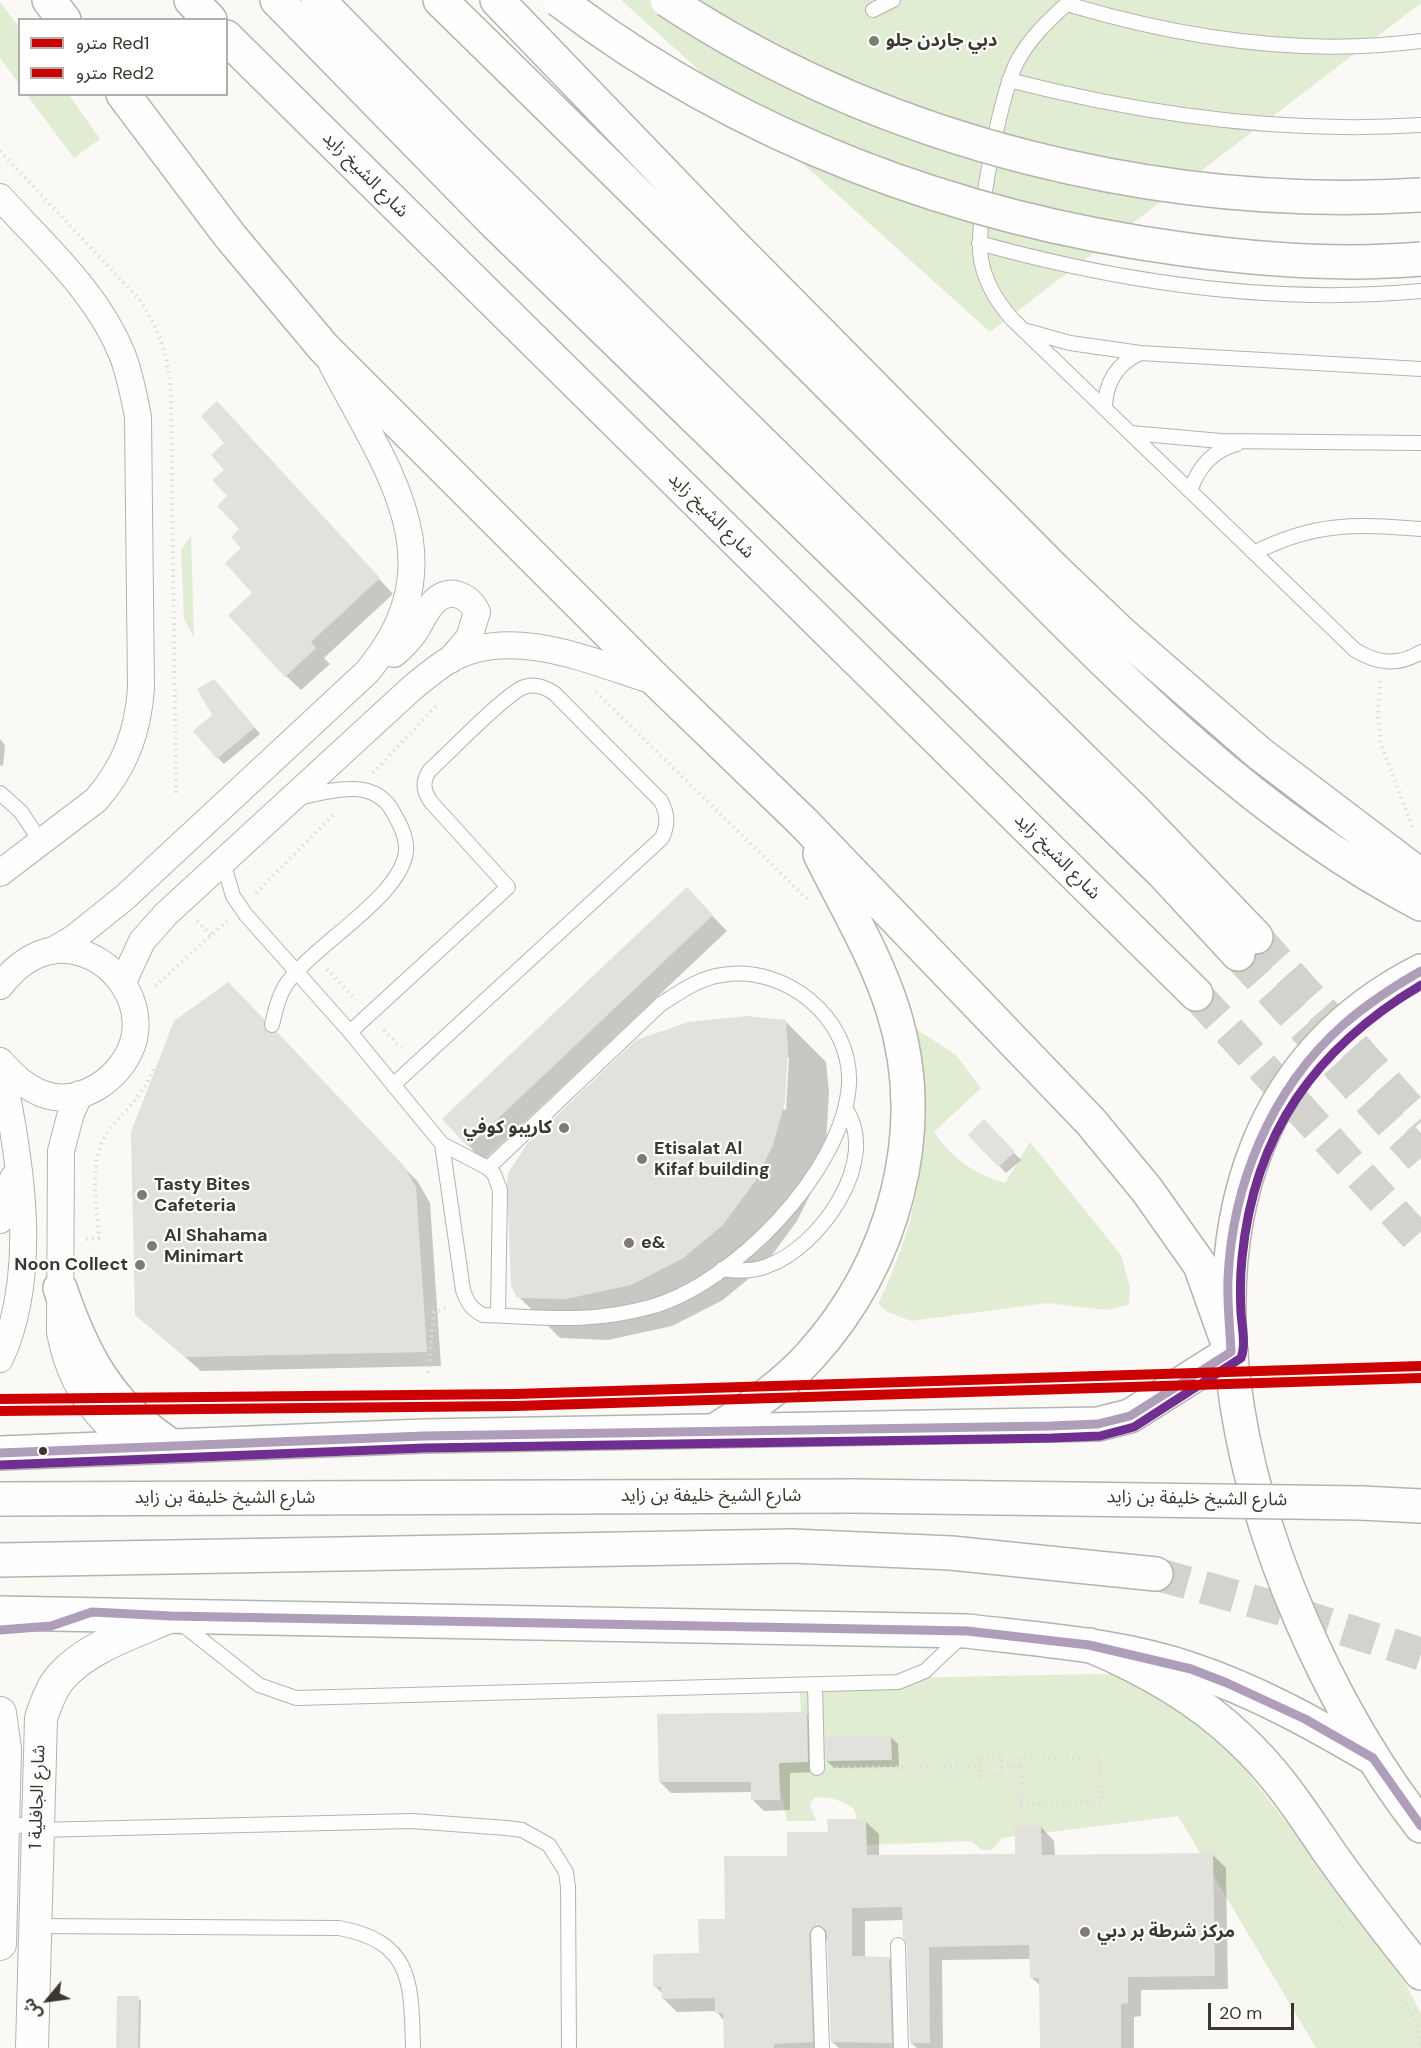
<!DOCTYPE html>
<meta charset="utf-8">
<style>
body{margin:0}
#map{position:relative;width:1421px;height:2048px;overflow:hidden;background:#fbf9f5;font-family:"DM Sans","Noto Sans Arabic",sans-serif}
canvas{display:block}
.legend{position:absolute;left:18px;top:18px;width:210px;height:78px;box-sizing:border-box;background:#fff;border:2px solid #b0afab;margin:0;padding:8px 10px;list-style:none;font-size:18px;color:#3a372e}
.legend li{display:flex;align-items:center;gap:12px;height:30px}
.legend b{width:30px;border:2px solid #b0afab}
.north{position:absolute;left:18px;top:1970px;width:60px;height:60px;-webkit-text-stroke:4px #fff;paint-order:stroke;rotate:241deg;font-size:16px;font-weight:700;line-height:24px;text-align:center;color:#3a372e}
.north::after{content:'';display:block;margin:auto;width:21px;height:27px;background:#3a372e;clip-path:polygon(50% 0,100% 100%,50% 72%,0 100%)}
.scale{position:absolute;left:1208px;top:2003px;width:86px;height:27px;box-sizing:border-box;border:3px solid #3a372e;border-top:0;padding-left:8px;font-size:18px;line-height:21px;white-space:nowrap;color:#3a372e;-webkit-text-stroke:4px #fff;paint-order:stroke}
</style>
<div id="map">
<canvas width="1421" height="2048"></canvas>
<ul class="legend">
<li><b style="height:8px;background:#c00"></b>مترو Red1</li>
<li><b style="height:8px;background:#c00"></b>مترو Red2</li>
</ul>
<div class="north">ش</div>
<div class="scale">20 m</div>
</div>
<script>
const c = document.querySelector('canvas').getContext('2d');
c.lineJoin = 'round';
function fill(path, color) { c.fillStyle = color; c.fill(path, 'evenodd'); }
function stroke(path, color, width, dash) { c.strokeStyle = color; c.lineWidth = width; c.lineCap = dash ? 'butt' : 'round'; c.setLineDash(dash || []); c.stroke(path); }
function label(font, color, halo, rows, align = 'center') {
  c.font = font + ' "DM Sans","Noto Sans Arabic",sans-serif'; c.lineWidth = 4.5; c.setLineDash([]); c.textBaseline = 'middle'; c.strokeStyle = halo; c.fillStyle = color; for (const [text, x, y, turn = 0] of rows) {
    c.save(); c.translate(x, y); c.rotate((+turn || 0) * Math.PI / 180); c.textAlign = isNaN(turn) ? turn : align; if (halo) c.strokeText(text, 0, 0); c.fillText(text, 0, 0); c.restore();
  }
}
const green = new Path2D(`
 M621 0H1421V3L990 332Z
 M0 2 19 27V84L0 58Z
 M27 95H69L100 139 74 158Z
 M191 535 194 638 184 619 181 550Z
 M913 1027 956 1055 981 1088 934 1132C952 1158 974 1174 1005 1183L1030 1142 1121 1255 1130 1287 1129 1305 1106 1310 1047 1303 911 1321 888 1312 878 1304C923 1211 934 1129 913 1027Z
 M1093 1674 1126 1675 1178 1702 1240 1763 1362 1921 1403 1979 1421 2014V2048H1316L1178 1816 1002 1838 992 1850H982L971 1841 865 1845 854 1809C840 1800 831 1796 814 1798L810 1805 816 1821H787L771 1746 803 1744 799 1680Z`);
const shadow = new Path2D(`
 M232 418 393 594 324 658 330 664 301 690 286 676 254 593 241 530 229 497 226 470V443Z
 M220 687 260 734 224 764 218 758 214 715Z
 M0 739 5 745 3 766 0 765Z
 M701 904 727 931 483 1161 469 1146Z
 M243 998 418 1182 430 1203 441 1366 201 1371 136 1314Z
 M785 1021 826 1062 829 1092 826 1144 814 1187 797 1221 764 1266 723 1300 672 1326 608 1340 560 1338 519 1297ZM786 1057H789L786 1110 783 1109Z
 M984 1122 1021 1160 1006 1173 970 1135Z
 M806 1713 817 1724 818 1772 790 1773V1810L764 1811 753 1800V1792L671 1793 660 1782Z
 M891 1737 898 1744 899 1767 834 1768 827 1761Z
 M865 1821 879 1834V1857L1017 1855 1041 1827 1054 1841 1055 1856 1212 1854 1226 1868 1228 1989 1141 1990V2016L1134 2017V2048H1042L1041 1986 1031 1977V1959L942 1960 943 2048H917L911 2043 908 1944 904 1920 865 1921V1958H889L902 1972 905 2048H839L832 2042 829 1937 822 1948 826 2048H725V2022L716 2011 677 2012 663 1998V1994L655 1986 700 1955 727 1920 789 1857 829 1833Z
 M138 1998 141 2001 140 2048H117Z`);
const building = new Path2D(`
 M217 401 380 578 311 642 316 648 285 677 228 615 252 593 225 563 241 548 231 537 239 529 217 506 227 496 212 480 224 470 211 455 224 443 201 416Z
 M214 679 255 727 217 759 193 731 212 715 197 689Z
 M687 887 713 915 468 1147 442 1119Z
 M228 982 264 1019 266 1031 277 1032 404 1166 416 1187 427 1352 185 1357 135 1315 131 1132 174 1021Z
 M747 1016 786 1020 788 1050 785 1102 773 1145 756 1180 723 1225 682 1259 631 1285 566 1299 517 1298 511 1286 507 1183 508 1173 527 1144 636 1040 688 1022Z
 M984 1119 1015 1152 998 1167 968 1135Z
 M807 1712 808 1762 779 1763 780 1800H751V1782H659L657 1714Z
 M891 1736 892 1760 826 1761 825 1737Z
 M827 1819H866L867 1855 1015 1854V1826L1041 1825 1042 1855 1213 1853 1215 1976 1128 1977V2003L1121 2004V2048H1040L1039 1978H1030L1029 1945 929 1947 930 2043H910L907 1945 903 1937 902 1907 852 1908V1956L889 1957 892 2043 831 2042 827 1934 825 1929 818 1925 813 1927 809 1934 813 2042 774 2044V2048H724L723 2013H715V1998L662 1999 661 1987H653V1954L699 1953 698 1919H725L724 1856H787V1832H828Z
 M117 1996H139L138 2048H116Z`);
const motorwayTunnel = new Path2D(`
 M1256 937 1421 1122
 M1238 954 1421 1158
 M1196 994 1421 1242
 M1156 1574 1284 1610 1421 1654`);
const path = new Path2D(`
 M0 151 139 299C160 330 170 360 171 398L176 793
 M1380 681 1378 716 1381 744 1414 831
 M596 692 807 899
 M373 773 436 706
 M256 893 335 813
 M197 921 211 935
 M327 969 356 1000
 M155 986 227 921
 M384 1030 401 1048
 M86 1239 99 1238C97 1204 87 1159 109 1130 126 1108 145 1094 154 1067
 M428 1373 434 1312 449 1307
 M981 1757H1002L1001 1776H980Z
 M1001 1766H1021
 M836 1768 981 1766
 M1021 1804 1102 1802 1100 1759 1021 1757C1022 1778 1021 1798 1021 1819
 M1335 1916 1345 1929
 M1402 1999 1414 2018 1421 2044`);
const service = new Path2D(`
 M1071 0C1050 19 1030 37 1017 62 1000 94 975 224 981 259 985 283 997 302 1012 319L1355 650C1378 664 1398 666 1421 652
 M1067 4C1181 38 1301 57 1421 41
 M873 10 893 0
 M1009 80C1144 115 1281 134 1421 125
 M979 243C1123 283 1271 305 1421 291
 M1027 331 1070 343 1140 353 1421 369
 M1105 409C1105 383 1117 364 1140 353
 M1131 433 1221 441 1421 443
 M1190 491C1198 468 1213 450 1237 444
 M1254 553C1314 522 1356 524 1421 529
 M0 793 21 812 41 842
 M223 862 233 896 246 915 350 1032 442 1144 488 1168 494 1174 500 1190 498 1315
 M272 1025C275 1010 278 998 285 986 311 946 402 897 406 851 407 837 400 824 393 812 374 776 329 791 298 798
 M350 1032 508 887 431 802C423 791 422 781 430 770 449 753 505 694 524 687 535 683 545 687 554 693L661 801C668 815 668 825 662 838L393 1085
 M442 1144 463 1290C467 1302 471 1309 483 1315 545 1317 588 1324 650 1307 732 1285 844 1171 849 1084 852 1018 785 964 722 975 699 978 680 992 661 1004L488 1168
 M722 1269C737 1271 752 1272 767 1266 819 1248 882 1160 845 1108
 M178 1621 259 1685 296 1698 898 1682 925 1671 963 1635
 M815 1685 817 1768
 M5 1830 21 1825 37 1830 411 1821 507 1828 522 1830 549 1845 566 1872 568 1887 569 2048
 M35 1926 339 1928C414 1942 411 1984 413 2048
 M818 1934 822 2048
 M898 1945 901 2048`);
const minor = new Path2D(`
 M0 197C44 246 97 292 122 354 130 374 134 396 138 417L141 688C138 732 125 767 96 800L0 873
 M394 654C401 648 408 641 414 633 421 623 425 610 435 601 450 586 469 596 477 612L469 638 450 660
 M52 951 74 938 124 898 367 672C460 561 387 471 332 364
 M123 982 142 941 166 914 412 688C424 678 436 668 449 660 513 624 594 663 657 682
 M0 986C18 963 43 945 74 951 113 959 143 999 134 1039 125 1076 81 1108 43 1094 24 1087 13 1075 0 1061
 M80 1094 71 1113 61 1151 60 1332C69 1381 92 1416 132 1446
 M0 1220 13 1178
 M0 1359C41 1270 19 1154 0 1061`);
const tertiary = new Path2D(`
 M0 1713 5 1749 0 1944
 M32 2048 41 1718C46 1704 51 1688 61 1677 88 1646 136 1632 171 1616`);
const secondary = new Path2D(`
 M60 1288C83 1356 109 1405 170 1445
 M0 1453 424 1436 1098 1424 1130 1416 1231 1352
 M0 1499 855 1496
 M1361 1503 1421 1506
 M0 1613 967 1631C1042 1640 1121 1645 1193 1670 1256 1691 1315 1724 1373 1758`);
const primary = new Path2D(`
 M1421 971C1094 1138 1247 1601 1421 1826
 M1089 1645C1144 1668 1196 1697 1239 1738 1275 1771 1300 1809 1327 1849 1356 1891 1389 1932 1421 1973`);
const motorway = new Path2D(`
 M49 0 64 20
 M191 0 210 20
 M277 0 492 220 1163 873 1238 954
 M318 0 460 145 1135 811 1256 937
 M440 0C605 161 769 324 931 487 1080 636 1232 806 1421 904
 M497 0 731 243 1055 570 1121 633 1259 753 1421 876
 M226 37 1196 994
 M123 94 230 236 324 348 658 682 804 823 1091 1122 1147 1190 1200 1265 1231 1352
 M714 1431C748 1410 783 1386 810 1356 894 1263 931 1131 893 1010 876 956 845 905 820 854
 M0 1560 792 1546 951 1553 1156 1574`);
const secondaryBridge = new Path2D(`
 M855 1496 1361 1503`);
const trunkBridge = new Path2D(`
 M559 0C739 138 958 219 1182 249 1261 260 1341 266 1421 259
 M667 0C885 144 1162 211 1421 195`);
const bus1 = new Path2D(`
 M0 1453 424 1436 1051 1426 1098 1424 1130 1416 1231 1352C1230 1328 1227 1303 1228 1279 1232 1185 1271 1089 1343 1025 1367 1004 1393 987 1421 971
 M0 1630 51 1626 92 1612 171 1616 967 1631 1089 1645 1191 1669 1227 1683 1305 1719 1373 1758 1421 1826`);
const bus2 = new Path2D(`
 M0 1465 424 1448 1052 1438 1100 1436 1134 1427 1241 1358C1246 1345 1242 1327 1241 1313 1240 1294 1240 1277 1242 1258 1254 1134 1315 1048 1421 985`);
const metro1 = new Path2D(`
 M0 1399 515 1394 1421 1366`);
const metro2 = new Path2D(`
 M0 1411 515 1406 1421 1378`);
const markers = [
 [874,41,6,"#7e7b74"],
 [564,1128,6,"#7e7b74"],
 [642,1159,6,"#7e7b74"],
 [142,1195,6,"#7e7b74"],
 [629,1243,6,"#7e7b74"],
 [152,1246,6,"#7e7b74"],
 [140,1265,6,"#7e7b74"],
 [43,1451,5,"#3a372e"],
 [1085,1932,6,"#7e7b74"]
];
const poiNames = [
 ["دبي جاردن جلو",886,41],
 ["كاريبو كوفي",552,1128,"right"],
 ["Etisalat Al",654,1149],
 ["Kifaf building",654,1170],
 ["Tasty Bites",154,1185],
 ["Cafeteria",154,1206],
 ["Al Shahama",164,1236],
 ["Minimart",164,1257],
 ["e&",641,1243],
 ["Noon Collect",128,1265,"right"],
 ["مركز شرطة بر دبي",1097,1932]
];
const streetNames = [
 ["شارع الشيخ زايد",365,175,45],
 ["شارع الشيخ زايد",711,516,45],
 ["شارع الشيخ زايد",1057,857,45],
 ["شارع الشيخ خليفة بن زايد",711,1496],
 ["شارع الشيخ خليفة بن زايد",225,1498],
 ["شارع الشيخ خليفة بن زايد",1197,1499,1],
 ["شارع الجافلية 1",38,1797,-88]
];
fill(green, '#e0edd3');
fill(shadow, '#0003');
fill(building, '#e3e1db');
stroke(motorwayTunnel, '#d4d2cd', 33, [33, 16]);
stroke(service, '#b5b3ad', 16);
stroke(minor, '#b5b3ad', 28);
stroke(tertiary, '#b5b3ad', 34);
stroke(secondary, '#b5b3ad', 36);
stroke(primary, '#b5b3ad', 36);
stroke(motorway, '#b5b3ad', 36);
stroke(path, '#dddddc', 4, [1.5, 4.5]);
stroke(service, '#fefefe', 14);
stroke(minor, '#fefefe', 26);
stroke(tertiary, '#fefefe', 32);
stroke(secondary, '#fefefe', 33);
stroke(primary, '#fefefe', 33);
stroke(motorway, '#fefefe', 33);
stroke(secondaryBridge, '#b5b3ad', 36, []);
stroke(trunkBridge, '#b5b3ad', 36, []);
stroke(secondaryBridge, '#fefefe', 33);
stroke(trunkBridge, '#fefefe', 33);
stroke(bus1, '#af9eb9', 9);
stroke(bus2, '#6f2e90', 9);
stroke(metro1, '#c00', 10);
stroke(metro2, '#c00', 10);
for (const [x, y, r, color] of markers) { const dot = new Path2D(); dot.arc(x, y, r, 0, 2 * Math.PI); c.fillStyle = color; c.fill(dot); stroke(dot, '#fff', 2); }
label('bold 18px', '#3a372e', '#fff', poiNames, 'left');
label('18px', '#3a372e', '#fff', streetNames);
</script>
